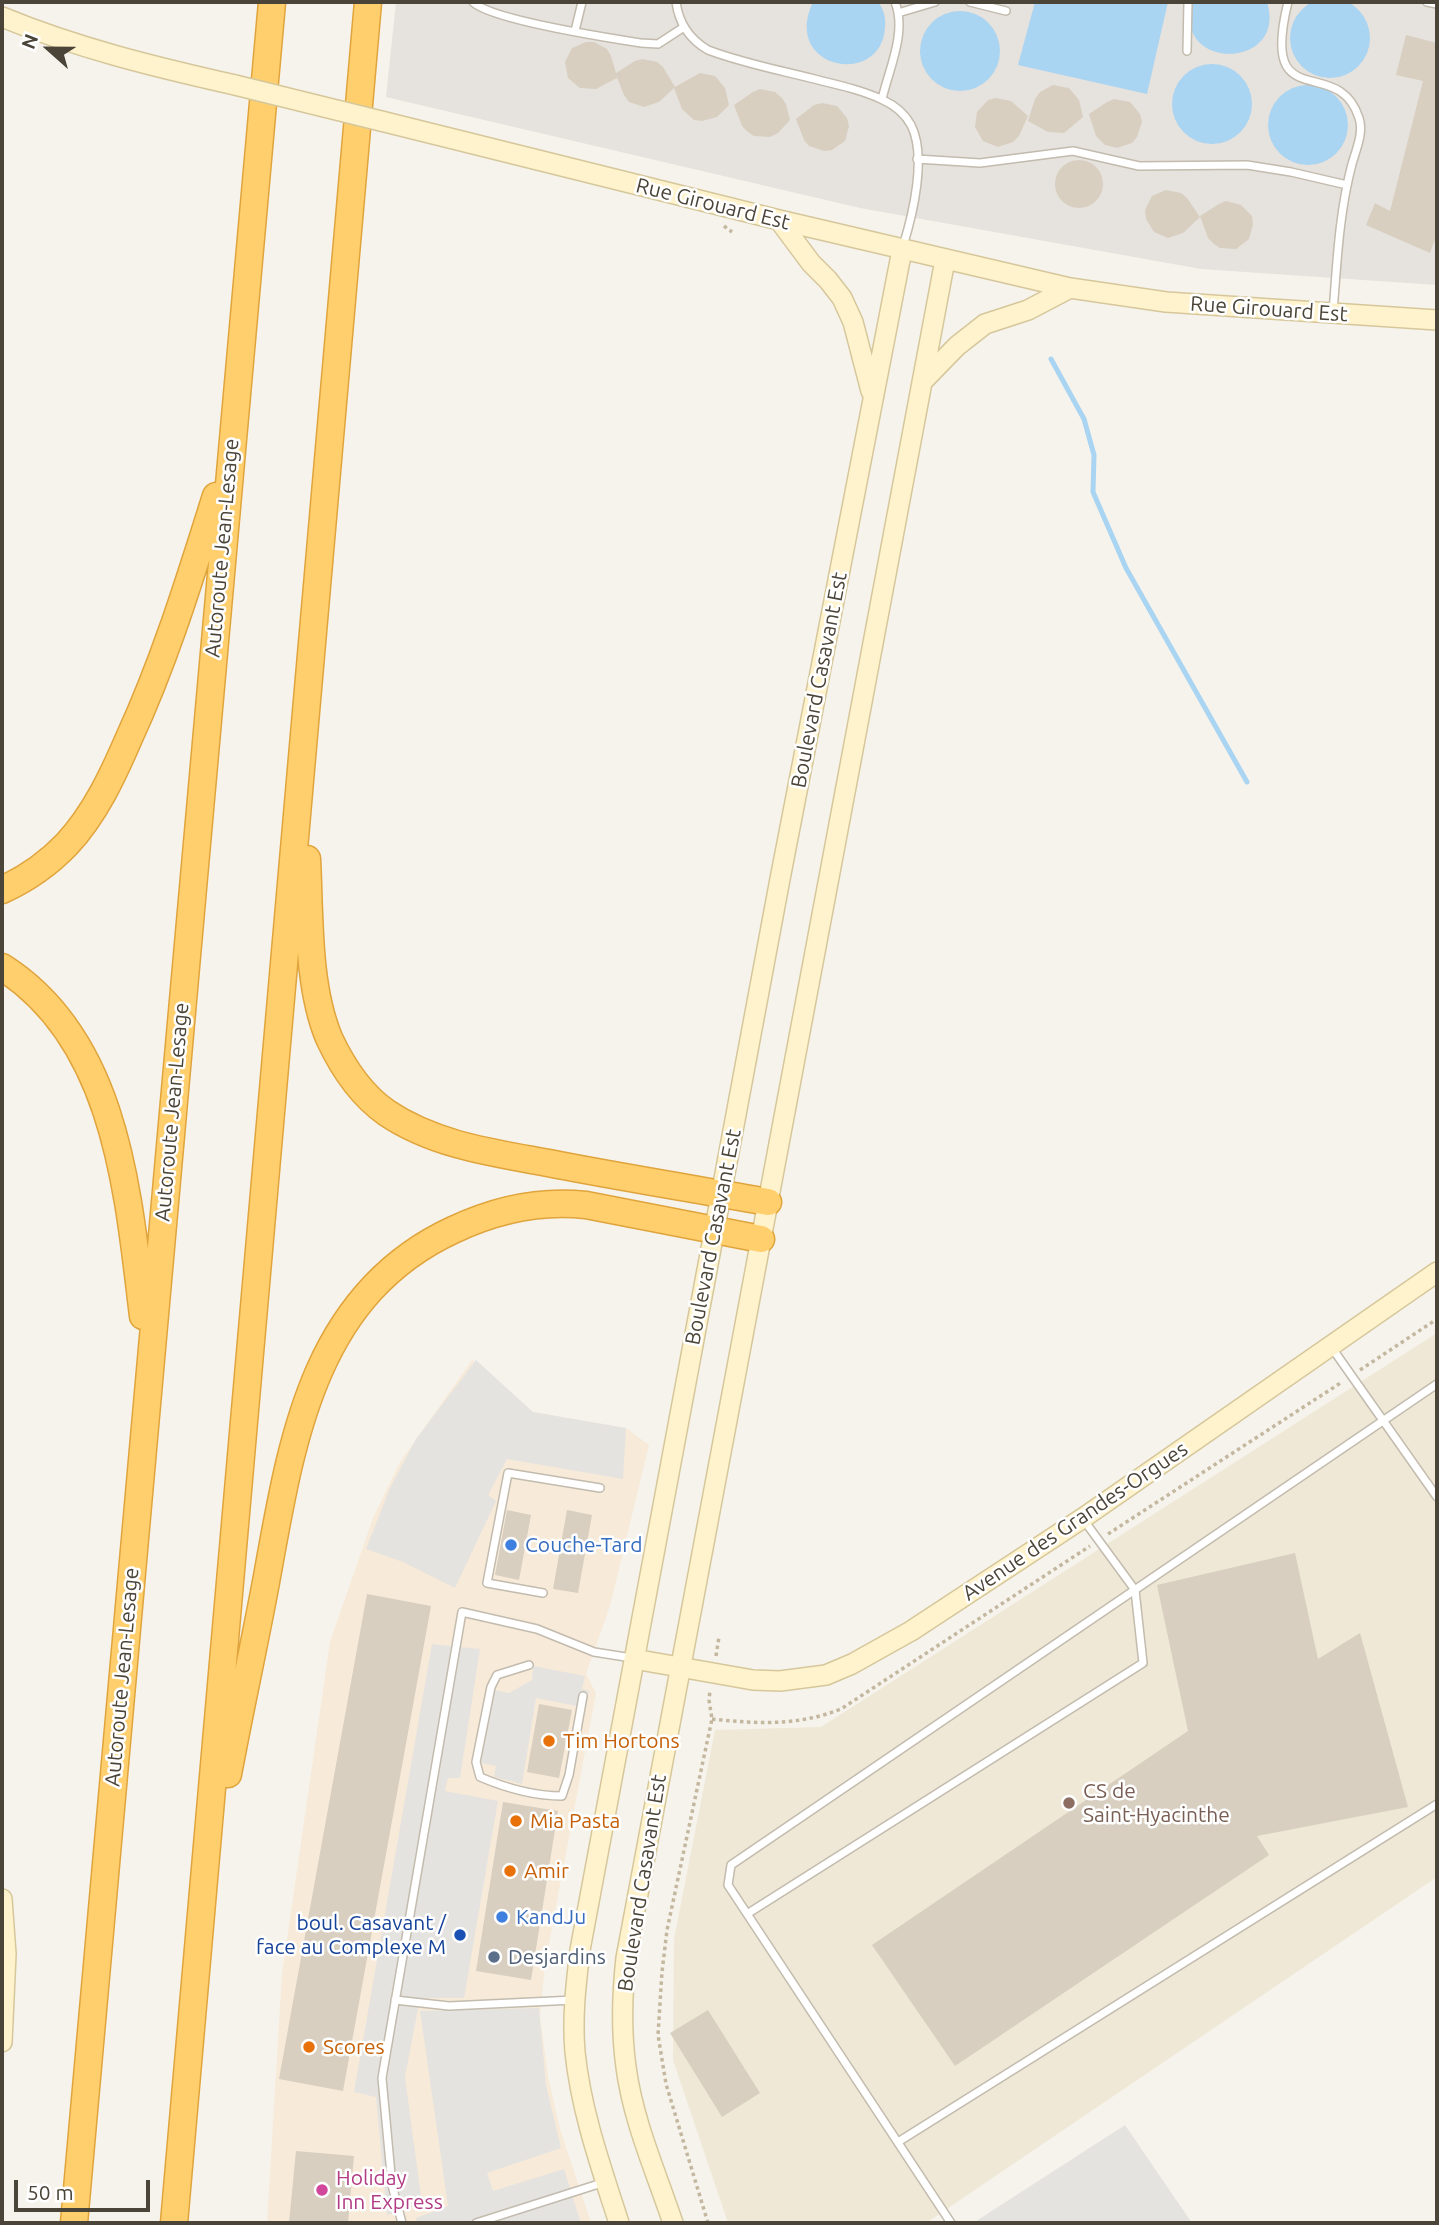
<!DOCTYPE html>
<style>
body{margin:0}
#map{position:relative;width:1439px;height:2225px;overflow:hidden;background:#f6f3ec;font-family:Ubuntu,sans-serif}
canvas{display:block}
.frame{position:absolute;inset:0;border:4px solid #4b4439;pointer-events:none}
.north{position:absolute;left:14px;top:14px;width:70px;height:70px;-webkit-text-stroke:5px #fff;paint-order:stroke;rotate:291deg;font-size:19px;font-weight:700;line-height:28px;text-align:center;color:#4b4439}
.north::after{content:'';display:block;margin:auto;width:24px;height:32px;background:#4b4439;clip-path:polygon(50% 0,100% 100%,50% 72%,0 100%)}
.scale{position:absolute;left:14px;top:2180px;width:136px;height:32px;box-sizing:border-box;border:4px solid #4b4439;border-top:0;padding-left:9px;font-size:21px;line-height:24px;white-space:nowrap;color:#4b4439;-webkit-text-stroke:5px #fff;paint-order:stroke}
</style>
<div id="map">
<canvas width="1439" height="2225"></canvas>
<div class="frame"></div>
<div class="north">N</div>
<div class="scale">50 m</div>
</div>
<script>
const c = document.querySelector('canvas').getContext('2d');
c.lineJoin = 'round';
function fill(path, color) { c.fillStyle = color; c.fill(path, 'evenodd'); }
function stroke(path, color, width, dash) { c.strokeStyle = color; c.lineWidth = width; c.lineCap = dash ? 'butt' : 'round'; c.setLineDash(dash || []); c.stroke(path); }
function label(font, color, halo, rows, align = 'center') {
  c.font = font + ' Ubuntu,sans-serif'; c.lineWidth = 5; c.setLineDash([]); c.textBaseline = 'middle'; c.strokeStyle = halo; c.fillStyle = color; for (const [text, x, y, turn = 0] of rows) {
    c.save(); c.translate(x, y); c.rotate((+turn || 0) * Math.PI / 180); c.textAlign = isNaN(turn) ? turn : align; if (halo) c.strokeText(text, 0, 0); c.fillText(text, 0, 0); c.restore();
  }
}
const commercial = new Path2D(`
 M472 1360 533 1412 626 1428 649 1445 610 1606 586 1674 596 1693 545 1965 540 2016 548 2076 560 2129 591 2223H267L282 1974 330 1642 373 1518 400 1462Z`);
const industrial = new Path2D(`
 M396 2H1437V285L1201 269 860 208 386 97Z`);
const education = new Path2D(`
 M1437 1333V1877L926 2223H728L673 2060 674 1939 715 1730 821 1727Z`);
const parking = new Path2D(`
 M476 1360 533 1412 626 1428 623 1479 507 1459 488 1495 496 1501 455 1588 403 1562 366 1549 390 1488 416 1439Z
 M432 1644 480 1649 460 1778H448L445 1791 498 1801 464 1998H420L405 2077 422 2204 387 2215 376 2097 354 2092Z
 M533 1666 585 1676 582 1689 589 1691 586 1708 536 1698 522 1784 494 1777 496 1766 481 1763 493 1690 509 1693 532 1680Z
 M539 2008 546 2085 561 2148 487 2173 493 2191 564 2169 581 2223H418L416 2218 448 2206 420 2011Z
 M1125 2125 1192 2223H973Z`);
const water = new Path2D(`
 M1290 38a40 40 0 1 1 80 0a40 40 0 1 1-80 0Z
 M813 2H878C884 9 886 18 885 27 882 88 781 70 813 2Z
 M1035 2H1168L1147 94 1018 65Z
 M1192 2H1267C1288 70 1172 72 1192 2Z
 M920 51a40 40 0 1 1 80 0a40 40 0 1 1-80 0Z
 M1172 104a40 40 0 1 1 80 0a40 40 0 1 1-80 0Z
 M1268 125a40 40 0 1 1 80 0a40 40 0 1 1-80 0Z`);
const stream = new Path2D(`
 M1051 359 1084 419 1094 455 1093 492 1126 568 1247 782`);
const building = new Path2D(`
 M1406 35 1437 43V234L1430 253 1366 225 1375 203 1390 211 1423 81 1396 75Z
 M586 42H594L607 49 611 56 616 73 635 61 642 59 657 62 663 67 675 87 700 73 715 76 725 88 729 105 717 117 702 121 694 120 682 109 674 88 659 102 644 107 629 102 624 95 616 75 617 78 596 89 580 88 568 78 565 62 572 48Z
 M1053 85 1069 88 1079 100 1083 117 1064 133 1048 132 1028 121 1035 99 1040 92Z
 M760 89 775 92 782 98 786 104 790 120 778 133 770 137 754 136 748 132 742 126 734 105 753 92Z
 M996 98 1011 101 1028 116 1019 136 1013 142 998 147 983 141 975 127 977 112 988 100Z
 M1114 99 1130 102 1140 114 1142 122 1137 137 1132 143 1117 148 1105 145 1096 136 1089 114 1107 102Z
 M822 103 837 106 847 118 849 126 845 141 832 150 824 151 809 146 804 140 796 119 814 105Z
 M1055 184a24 24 0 1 1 48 0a24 24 0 1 1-48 0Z
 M1166 190 1181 193 1187 198 1200 217 1183 233 1168 238 1154 232 1146 219 1145 210 1152 196Z
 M1226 201 1241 205 1252 216 1253 224 1249 239 1236 249 1220 248 1214 244 1208 238 1200 216 1219 204Z
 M507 1510 531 1515 519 1580 495 1575Z
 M567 1510 592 1515 578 1593 553 1589Z
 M1295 1553 1318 1659 1360 1633 1408 1807 1257 1836 1269 1855 955 2066 872 1945 1188 1731 1157 1585Z
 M367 1594 431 1606 343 2091 279 2079Z
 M539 1704 572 1710 559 1778 527 1772Z
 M503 1802 558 1811 531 1980 476 1971Z
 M708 2010 760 2093 722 2117 670 2033Z
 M296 2151 354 2156 348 2223H289Z`);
const path = new Path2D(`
 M724 226 732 232
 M1360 1370 1437 1319
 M1108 1534 1342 1382
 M716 1656 719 1637
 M712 1719C757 1724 798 1726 841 1709L1090 1546
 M708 2223 666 2084 658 2035 662 1972 667 1930 712 1719 709 1700 710 1691`);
const lane = new Path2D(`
 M473 2C491 20 609 38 641 43L658 44 684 27
 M676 2C679 24 689 39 708 50 745 64 784 71 822 81 843 86 864 91 883 100 894 105 905 114 911 125 927 156 913 214 903 246
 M970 2 1006 11
 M1288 2C1259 119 1338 52 1359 118 1364 132 1356 150 1352 164 1339 213 1337 263 1333 312
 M1427 2 1437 4
 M898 13 935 2
 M575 31 582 2
 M1187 51 1188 2
 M882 99C889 69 907 32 895 2
 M917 159 980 163 1073 151 1139 166 1247 165 1291 172 1347 185
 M1332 1348 1437 1497
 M543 1593 487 1583 508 1473 600 1488
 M529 1665 497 1675 491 1687 476 1762 480 1777C506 1788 534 1796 562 1796L569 1775 583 1696
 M747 1914 1143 1663 1135 1590 1083 1519
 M395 2000 449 2006 574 2000
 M898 2142 1437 1804
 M402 2223 392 2185 382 2078 462 1612 537 1629 594 1652 632 1658
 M476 2223 605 2182
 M951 2223 728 1885 731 1865 1437 1384`);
const secondary = new Path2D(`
 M2 17C77 48 155 67 235 85
 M381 121 779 220 1070 288 1166 302 1437 320
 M779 220 811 263 828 280 842 298 853 322 871 391
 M922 382 957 346 985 324 1028 310 1070 288
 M634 1659 753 1680 780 1681 826 1675 852 1664 911 1631 1083 1518 1437 1272
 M2 1899 6 1954 2 2042
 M619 2223C601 2167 581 2111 575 2052 572 2017 576 1984 580 1950L780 879 902 250
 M673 2223C656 2172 633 2121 626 2067 621 2031 622 1994 626 1958L945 260`);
const highway = new Path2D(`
 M307 859C310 916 307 985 329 1038 342 1066 361 1095 387 1113 439 1148 504 1154 564 1166 632 1179 700 1190 768 1202
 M2 890C26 879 48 864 67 844 95 814 113 775 129 738 165 660 190 578 216 496
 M2 967C117 1040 128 1193 143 1316
 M228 1774C240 1710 254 1646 266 1582 291 1445 311 1296 453 1230 495 1210 540 1200 586 1205L761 1239
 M74 2223 272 2
 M174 2223 368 2`);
const secondaryBridge = new Path2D(`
 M235 85 381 121`);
const markers = [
 [511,1545,7,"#3f7fe0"],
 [549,1741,7,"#e8710a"],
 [1069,1803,7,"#8d6e63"],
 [516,1821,7,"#e8710a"],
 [510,1871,7,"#e8710a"],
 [502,1917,7,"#3f7fe0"],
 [460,1935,7,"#1a4fb4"],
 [494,1957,7,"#5c6f8a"],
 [309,2047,7,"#e8710a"],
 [322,2190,7,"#d1479c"]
];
const streetNames = [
 ["Rue Girouard Est",713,204,14],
 ["Rue Girouard Est",1269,309,4],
 ["Autoroute Jean-Lesage",222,548,-85],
 ["Boulevard Casavant Est",819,680,-79],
 ["Autoroute Jean-Lesage",172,1112,-85],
 ["Boulevard Casavant Est",713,1237,-79],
 ["Avenue des Grandes-Orgues",1075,1521,-34],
 ["Autoroute Jean-Lesage",122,1677,-85],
 ["Boulevard Casavant Est",642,1883,-81]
];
const shopNames = [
 ["Couche-Tard",525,1545],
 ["KandJu",516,1917]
];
const foodNames = [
 ["Tim Hortons",563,1741],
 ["Mia Pasta",530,1821],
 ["Amir",524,1871],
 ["Scores",323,2047]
];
const educationNames = [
 ["CS de",1083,1791],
 ["Saint-Hyacinthe",1083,1815]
];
const transitNames = [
 ["boul. Casavant /",446,1923],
 ["face au Complexe M",446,1947]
];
const serviceNames = [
 ["Desjardins",508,1957]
];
const hotelNames = [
 ["Holiday",336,2178],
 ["Inn Express",336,2202]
];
fill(commercial, '#f7ead8');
fill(industrial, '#e6e2dd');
fill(education, '#efe8d6');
fill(parking, '#e5e3e0');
fill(water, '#a9d4f2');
stroke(stream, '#a9d4f2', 5);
fill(building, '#d8cfc1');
stroke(lane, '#c2bbae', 10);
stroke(secondary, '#d6c79b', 22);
stroke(highway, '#e0a43c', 29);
stroke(path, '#c4b79f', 3.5, [3.5, 3.5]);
stroke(lane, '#fff', 7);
stroke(secondary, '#fff3cd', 19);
stroke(highway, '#ffcf6e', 26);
stroke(secondaryBridge, '#d6c79b', 22, []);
stroke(secondaryBridge, '#fff3cd', 19);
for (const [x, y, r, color] of markers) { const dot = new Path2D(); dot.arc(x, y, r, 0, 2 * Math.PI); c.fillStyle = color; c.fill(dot); stroke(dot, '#fff', 2.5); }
label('21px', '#4b4439', '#fff', streetNames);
label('21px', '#366cbe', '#fff', shopNames, 'left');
label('21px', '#c56008', '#fff', foodNames, 'left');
label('21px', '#785e54', '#fff', educationNames, 'left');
label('21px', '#164399', '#fff', transitNames, 'right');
label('21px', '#4e5e75', '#fff', serviceNames, 'left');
label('21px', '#b23c85', '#fff', hotelNames, 'left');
</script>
